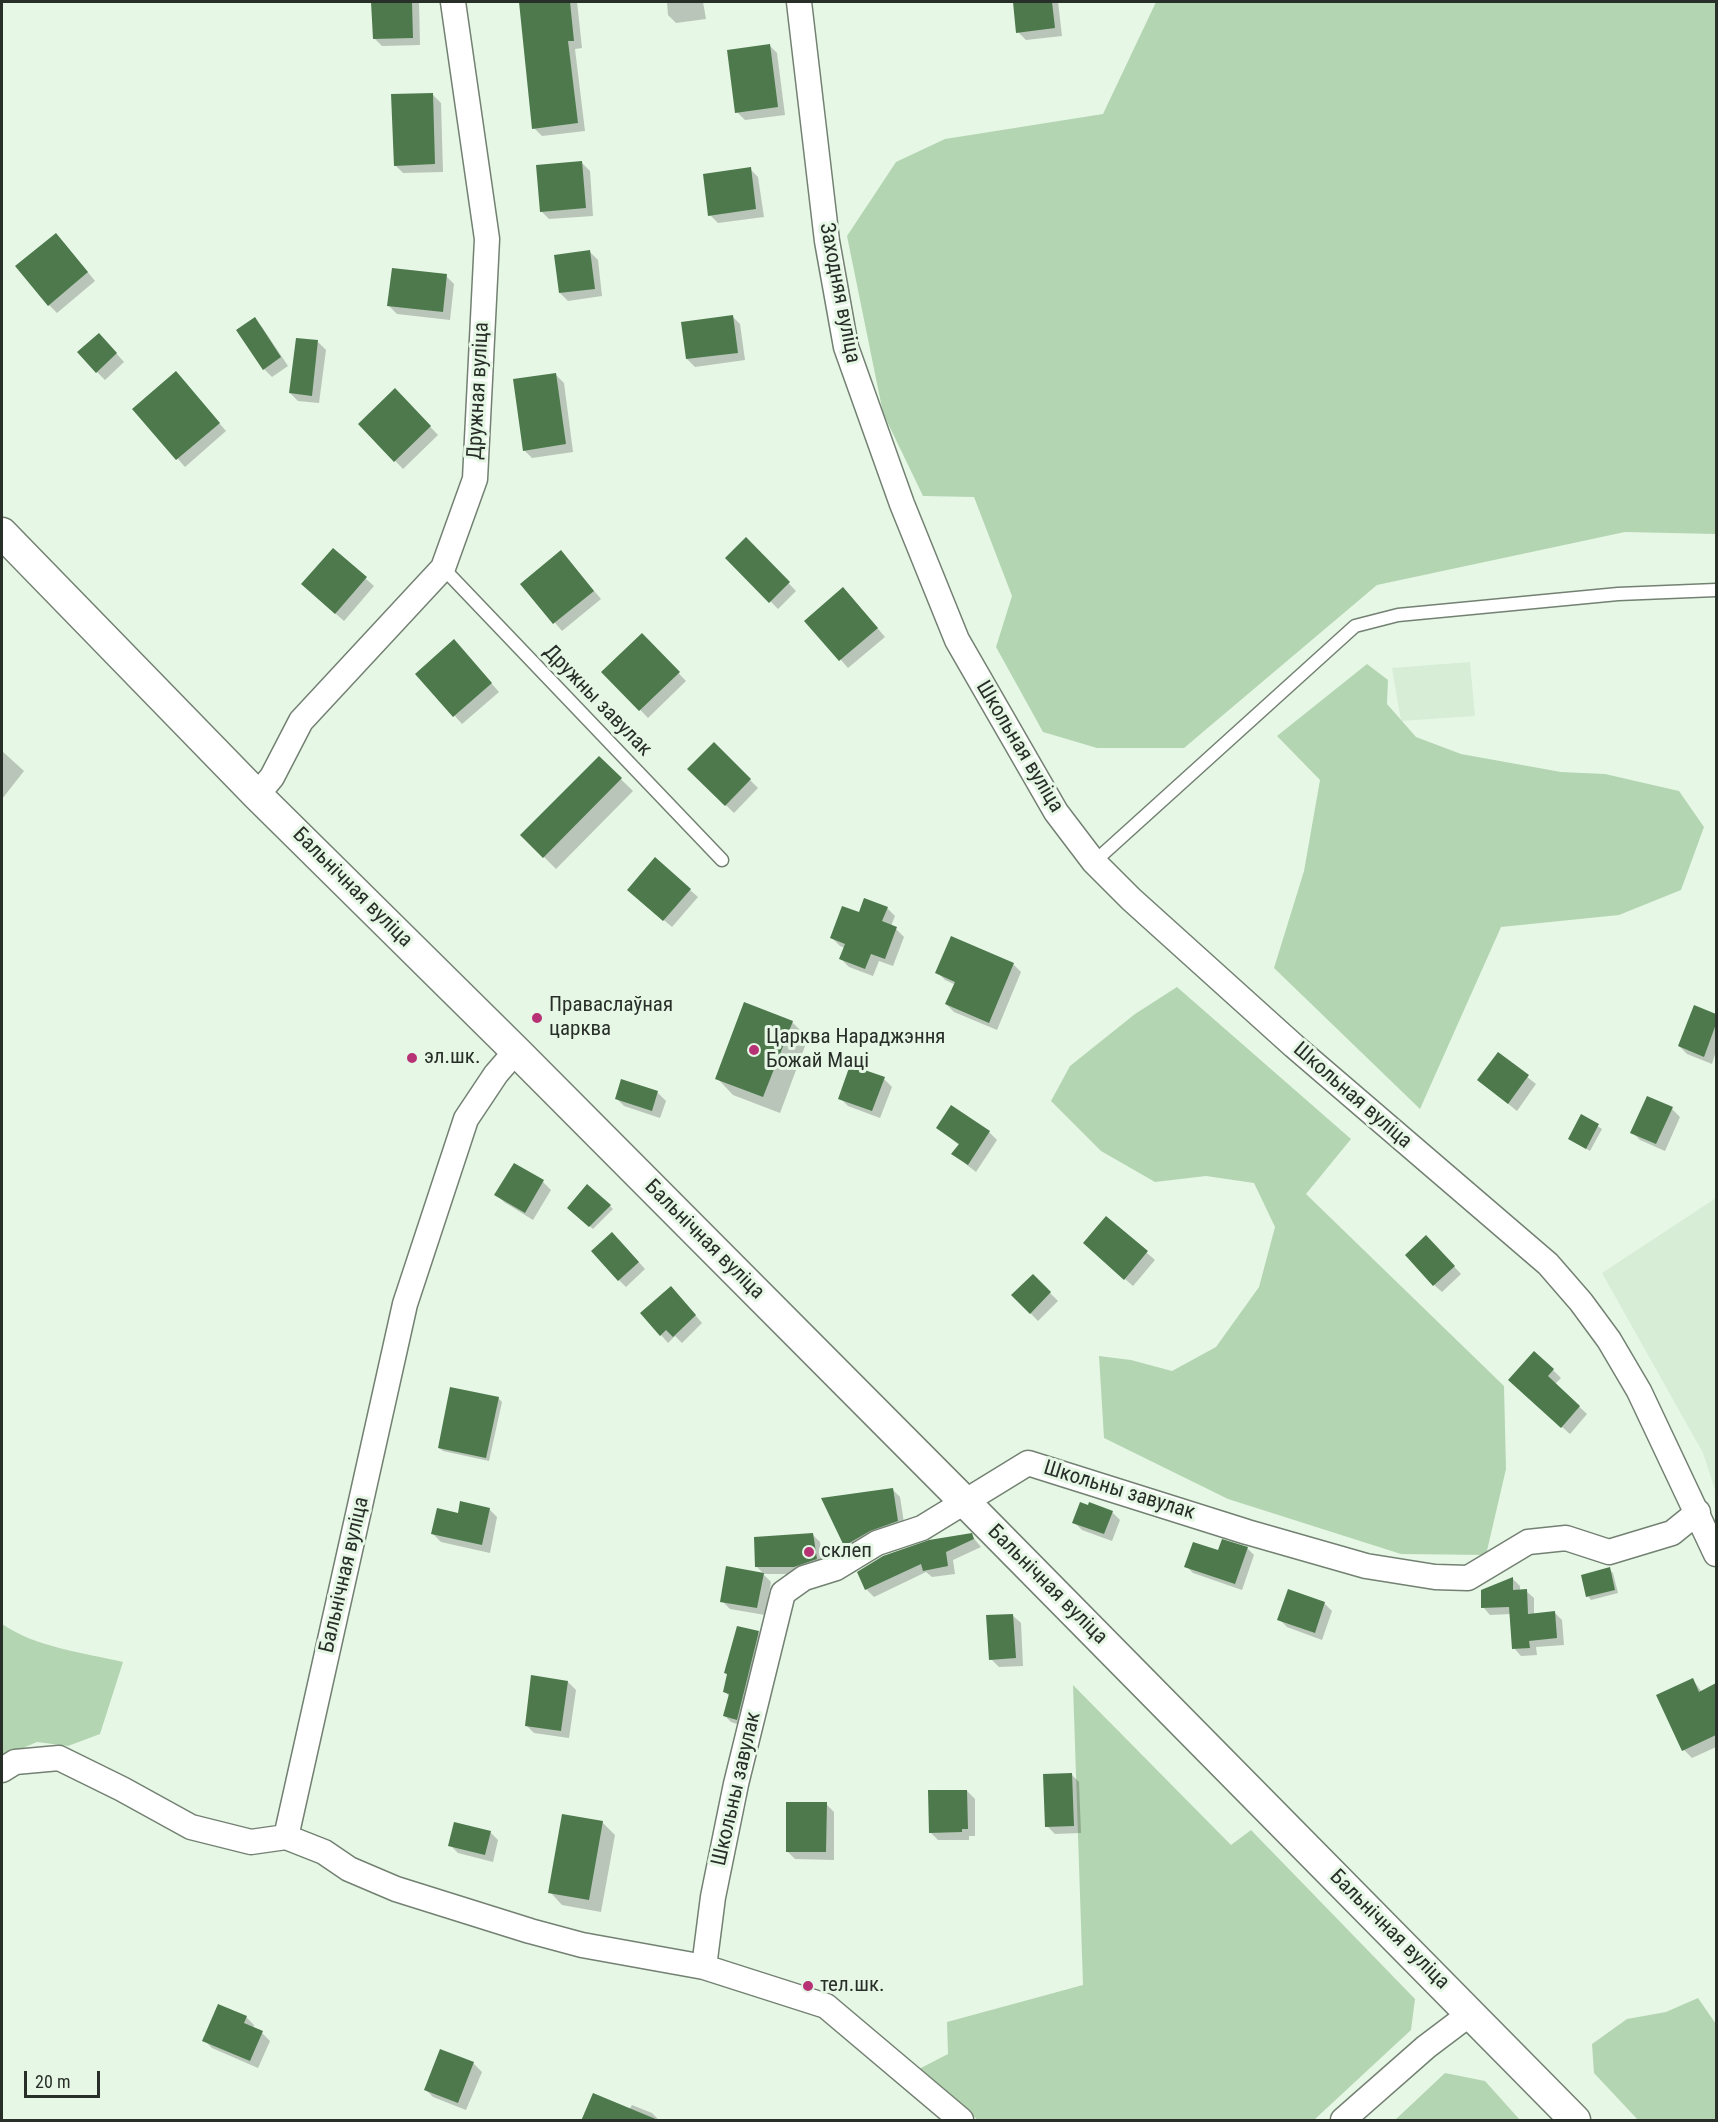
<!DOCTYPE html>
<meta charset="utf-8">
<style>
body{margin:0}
#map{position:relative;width:1718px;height:2122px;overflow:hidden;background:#e6f7e6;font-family:"Roboto Condensed",sans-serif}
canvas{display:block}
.frame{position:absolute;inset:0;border:3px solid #282e28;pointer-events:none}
.scale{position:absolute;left:24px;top:2071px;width:76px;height:27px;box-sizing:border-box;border:3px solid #282e28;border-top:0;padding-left:8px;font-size:18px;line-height:21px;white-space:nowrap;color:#282e28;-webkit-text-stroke:4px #e6f7e6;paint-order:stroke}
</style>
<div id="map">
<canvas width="1718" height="2122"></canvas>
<div class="frame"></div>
<div class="scale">20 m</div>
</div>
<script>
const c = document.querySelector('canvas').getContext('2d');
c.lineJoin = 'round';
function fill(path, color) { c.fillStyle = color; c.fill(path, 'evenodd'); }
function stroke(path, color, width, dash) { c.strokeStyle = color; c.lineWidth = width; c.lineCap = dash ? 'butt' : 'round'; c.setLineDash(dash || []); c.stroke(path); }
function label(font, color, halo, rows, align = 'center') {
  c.font = font + ' "Roboto Condensed",sans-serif'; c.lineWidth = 6; c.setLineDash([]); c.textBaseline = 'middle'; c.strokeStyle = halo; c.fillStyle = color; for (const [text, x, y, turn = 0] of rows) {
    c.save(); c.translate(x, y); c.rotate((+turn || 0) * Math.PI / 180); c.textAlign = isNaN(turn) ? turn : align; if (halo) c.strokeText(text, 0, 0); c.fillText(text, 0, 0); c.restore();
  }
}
const built = new Path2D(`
 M1470 662 1475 716 1401 721 1392 668Z
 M1716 1198V1493L1703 1453 1602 1273Z`);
const green = new Path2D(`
 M1156 2H1716V534L1625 532 1377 585 1184 748H1097L1043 732 996 647 1012 596 974 497 923 496 883 413 847 236 896 162 945 139 1103 114Z
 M1367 664 1388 680 1387 704 1416 737 1461 754 1561 772 1605 774 1679 791 1704 827 1681 890 1619 915 1501 927 1420 1109 1274 968 1304 871 1320 780 1277 736Z
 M1177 987 1351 1139 1306 1194 1504 1386 1506 1469 1486 1555 1401 1554 1228 1499 1104 1438 1099 1356 1131 1360 1172 1371 1216 1347 1259 1287 1275 1227 1254 1183 1206 1176 1155 1182 1101 1151 1051 1101 1070 1066 1135 1014Z
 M2 1624C35 1647 84 1653 123 1662L100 1734 68 1746 37 1742 2 1757Z
 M1073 1685 1231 1845 1251 1830 1415 1999 1411 2030 1314 2120H978L915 2071 948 2054 947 2022 1083 1985Z
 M1698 1998 1716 2024V2120H1638L1594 2073 1592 2044 1627 2019 1666 2012Z
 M1445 2073 1485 2081 1520 2120H1395Z`);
const shadow = new Path2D(`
 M373 2H419L420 45 382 46 374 38Z
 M521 2H577L582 48 575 49 585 131 542 136 534 128Z
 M667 2H703L706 19 676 23 668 15Z
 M1015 2H1058L1062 36 1026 40 1018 32Z
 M769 45 777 53 785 115 745 120 737 112Z
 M433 95 441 103 443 172 403 173 395 165Z
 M582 163 590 171 593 216 549 219 541 211Z
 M750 169 758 177 764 217 718 223 710 215Z
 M64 243 95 281 57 313 49 305Z
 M590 252 598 260 602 296 568 301 560 293Z
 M446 276 454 284 450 320 397 314 389 306Z
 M732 316 740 324 745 360 695 367 687 359Z
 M254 319 262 327 288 366 272 377 264 369Z
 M318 342 326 350 319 403 298 401 290 393Z
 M107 343 124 362 105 380 97 372Z
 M556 375 564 383 573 452 532 458 524 450Z
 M183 381 226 431 185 467 134 409Z
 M395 390 438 435 403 469 360 424Z
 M746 539 796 591 778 609 728 558Z
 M333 550 374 586 344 621 311 592Z
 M568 560 601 599 562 631 522 584Z
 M851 597 885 637 848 668 807 621Z
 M642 635 686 681 648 718 604 672Z
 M461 649 499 692 462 724 417 674Z
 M714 744 758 788 734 813 689 769Z
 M2 751 24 771 2 799Z
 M599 758 633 791 556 869 522 835Z
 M690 890 698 897 672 927 637 897Z
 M887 908 895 916 891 926 896 929 904 937 893 966 879 961 873 976 849 967 841 959 845 948 840 946 832 938 860 914Z
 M952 938 1013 964 1021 972 997 1030 954 1012 946 1004 956 985 945 980 937 972Z
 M1695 1007 1716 1015V1051L1712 1064 1687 1054 1679 1046Z
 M792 1022 808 1038 780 1113 733 1095 717 1078Z
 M1498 1054 1536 1084 1517 1111 1479 1080Z
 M884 1079 892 1087 880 1118 848 1106 840 1098Z
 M622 1081 658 1093 666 1101 660 1118 624 1106 616 1098Z
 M1672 1109 1680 1117 1665 1151 1640 1140 1632 1132Z
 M1582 1116 1602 1129 1590 1151 1570 1139Z
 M938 1128 989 1132 997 1140 976 1172 953 1154 959 1145Z
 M515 1165 543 1182 551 1190 533 1220 504 1202 496 1194Z
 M610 1206 613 1209 593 1229 572 1211Z
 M1107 1218 1155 1260 1133 1286 1093 1251Z
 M619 1240 645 1269 626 1287 619 1280Z
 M1434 1245 1461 1274 1442 1292 1434 1285Z
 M1033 1276 1058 1301 1038 1321 1013 1295Z
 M678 1295 702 1323 682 1343 675 1336 668 1343 642 1313Z
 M1553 1370 1561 1378 1555 1384 1587 1414 1570 1434 1518 1388Z
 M498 1398 502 1402 489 1461 443 1451 439 1448Z
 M892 1489 900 1497 905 1529 853 1553 846 1545 824 1499Z
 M489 1509 497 1517 490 1553 441 1542 433 1534Z
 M1112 1512 1120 1520 1112 1541 1082 1530 1074 1522Z
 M813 1535 820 1542 823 1566 802 1574H764L757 1567Z
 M972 1536 981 1547 953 1560 955 1574 932 1577 926 1572 874 1597 866 1589Z
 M1247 1548 1254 1555 1242 1590 1193 1573 1186 1566 1219 1552Z
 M1609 1569 1613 1573 1618 1593 1591 1600 1588 1596Z
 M763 1574 771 1582 765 1615 730 1609 722 1601Z
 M1513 1579 1520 1586V1591H1526L1534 1598V1615L1555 1613 1562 1620 1564 1645 1536 1647 1537 1655 1521 1656 1514 1648 1511 1614 1490 1615 1483 1607Z
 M1324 1603 1332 1611 1322 1640 1287 1627 1279 1619Z
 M1012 1615 1021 1623 1023 1666 999 1667 991 1659Z
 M758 1633 765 1639 743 1726 731 1722 725 1716 730 1697 725 1692 728 1675 726 1673Z
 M1693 1680 1702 1692 1716 1685V1747L1692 1758 1684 1750Z
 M568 1682 576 1690 569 1738 534 1733 526 1725Z
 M1071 1774 1079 1782 1081 1833 1055 1834 1047 1826Z
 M967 1791 975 1799V1836H969V1840H938L930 1832Z
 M826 1804 834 1812V1860L795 1859 787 1851Z
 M602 1822 615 1835 601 1912 562 1905 550 1892Z
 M490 1832 498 1840 493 1862 458 1853 450 1845Z
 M246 2017 254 2025 253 2029 262 2033 270 2041 258 2068 212 2048 204 2040Z
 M441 2051 474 2064 482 2072 466 2110 433 2097 425 2089Z
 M632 2105 652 2113 659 2120H583L629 2110Z`);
const building = new Path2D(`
 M371 2H412L413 38 373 39Z
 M519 2H570L574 41H568L578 123 532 129Z
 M1013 2H1052L1055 28 1016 33Z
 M770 44 778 107 735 113 727 50Z
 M433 93 435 164 394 166 391 94Z
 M582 161 586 208 540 212 536 165Z
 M751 167 756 209 708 216 703 174Z
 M56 233 88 272 48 306 15 266Z
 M590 250 595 289 559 293 554 255Z
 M392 268 447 274 443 312 387 306Z
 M733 315 738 353 686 359 681 322Z
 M255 317 281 357 263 370 236 330Z
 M99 333 117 353 96 373 77 352Z
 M296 338 318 340 312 396 289 393Z
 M176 371 220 423 176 460 132 409Z
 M556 373 566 444 523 451 513 379Z
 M395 388 431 426 394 462 358 424Z
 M746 537 790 582 769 603 725 558Z
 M333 548 367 577 335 614 301 584Z
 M561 550 594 591 553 624 520 584Z
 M843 587 878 628 839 661 804 621Z
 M642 633 680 672 639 711 601 672Z
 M454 639 492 683 453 717 415 674Z
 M714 742 751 779 725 806 687 769Z
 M599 756 622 778 543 858 520 835Z
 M655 857 691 889 663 921 627 890Z
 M864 898 888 907 882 921 897 927 885 959 871 954 865 969 839 959 845 944 830 938 842 906 859 912Z
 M951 936 1014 963 989 1023 945 1004 955 982 935 973Z
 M744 1002 793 1021 763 1097 715 1079Z
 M1694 1005 1716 1014V1024L1704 1057 1678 1046Z
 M1498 1052 1529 1075 1508 1104 1477 1080Z
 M850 1065 885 1077 872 1111 838 1099Z
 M621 1079 658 1091 652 1111 615 1099Z
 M1647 1096 1673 1107 1656 1144 1630 1133Z
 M951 1105 990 1131 968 1165 951 1154 959 1144 936 1128Z
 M1581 1114 1599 1124 1586 1149 1568 1139Z
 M514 1163 544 1180 525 1213 494 1195Z
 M587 1184 611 1205 589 1227 567 1208Z
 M1106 1216 1148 1251 1124 1280 1083 1243Z
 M612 1232 639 1262 618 1281 591 1251Z
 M1426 1235 1455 1266 1433 1286 1405 1255Z
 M1033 1274 1051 1292 1030 1314 1011 1295Z
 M671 1286 696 1315 673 1337 666 1330 660 1336 640 1313Z
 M1534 1351 1554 1369 1548 1376 1580 1406 1561 1428 1508 1380Z
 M450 1387 499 1397 486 1458 438 1448Z
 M893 1488 898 1521 870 1531 844 1546 821 1498Z
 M460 1501 490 1508 482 1545 431 1534 437 1508 458 1513Z
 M1080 1502 1088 1505 1089 1502 1113 1511 1104 1534 1072 1523Z
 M813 1533 817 1559 794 1567H755L754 1537Z
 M972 1533 974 1539 946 1552 948 1566 923 1571 921 1564 865 1590 857 1572 883 1556 929 1540Z
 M1222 1539 1248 1547 1235 1584 1184 1567 1193 1542 1218 1550Z
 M726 1566 764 1573 757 1608 720 1602Z
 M1610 1567 1615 1590 1586 1597 1581 1575Z
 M1513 1577V1590L1527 1589 1528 1614 1555 1611 1557 1638 1529 1641 1530 1648 1512 1649 1509 1607 1481 1608V1590Z
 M1288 1589 1325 1602 1315 1633 1277 1620Z
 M1013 1614 1016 1658 989 1660 986 1615Z
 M737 1626 759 1631 737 1720 723 1716 729 1694 723 1692 727 1674 724 1673Z
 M531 1675 568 1681 561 1731 525 1726Z
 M1693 1678 1699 1692 1716 1683V1735L1682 1751 1656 1695Z
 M1072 1773 1074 1826 1045 1827 1043 1774Z
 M928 1790H967L968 1829H962V1832L929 1833Z
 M786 1802H827L826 1852H786Z
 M562 1814 603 1821 589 1900 548 1893Z
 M454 1822 491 1831 485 1855 448 1846Z
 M218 2004 247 2016 244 2023 263 2031 250 2061 202 2041Z
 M440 2049 474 2062 458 2103 424 2090Z
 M593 2093 658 2120V2121H581Z`);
const service = new Path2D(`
 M443 568 722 860
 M1094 862 1355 626 1398 615 1618 594 1716 590`);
const minor = new Path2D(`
 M799 2 827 241 846 347 902 504 957 640 1056 812 1094 862 1131 899 1294 1046 1548 1264 1581 1302 1609 1340 1639 1391 1716 1554
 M257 795 272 777 301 721 443 568 475 479 487 239 453 2
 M2 1770 15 1762 59 1758 122 1789 191 1827 251 1842 286 1837 324 1852 349 1869 396 1889 530 1931 582 1945 704 1967 826 2006 961 2120
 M286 1837 405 1304 466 1119 496 1074 516 1051
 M704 1967 713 1897 736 1784 783 1593 804 1578 836 1568 877 1543 922 1528 1028 1463 1247 1532 1366 1566 1435 1577 1468 1578 1528 1542 1566 1538 1609 1552 1672 1533 1698 1512
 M1343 2120 1426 2047 1471 2013`);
const tertiary = new Path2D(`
 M2 533 257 795 516 1051 965 1502 1575 2120`);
const markers = [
 [537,1018,6,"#b73175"],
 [754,1050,6,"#b73175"],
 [412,1058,6,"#b73175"],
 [809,1552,6,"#b73175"],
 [808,1986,6,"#b73175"]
];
const streetNames = [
 ["Заходняя вуліца",839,293,79],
 ["Дружная вуліца",479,391,-87],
 ["Дружны завулак",597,701,46],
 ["Школьная вуліца",1019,747,59],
 ["Бальнічная вуліца",352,888,45],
 ["Школьная вуліца",1352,1096,41],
 ["Бальнічная вуліца",704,1240,45],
 ["Школьны завулак",1119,1491,17],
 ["Бальнічная вуліца",345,1575,-77],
 ["Бальнічная вуліца",1047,1585,45],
 ["Школьны завулак",737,1789,-77],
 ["Бальнічная вуліца",1389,1930,45]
];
const poiNames = [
 ["Праваслаўная",549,1006],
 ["царква",549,1030],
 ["Царква Нараджэння",766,1038],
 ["Божай Маці",766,1062],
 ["эл.шк.",424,1058],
 ["склеп",821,1552],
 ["тел.шк.",820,1986]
];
fill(built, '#d7edd6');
fill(green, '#b4d5b2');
fill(shadow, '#0003');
fill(building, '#4e794d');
stroke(service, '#738172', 15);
stroke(minor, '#738172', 27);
stroke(tertiary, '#738172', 33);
stroke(service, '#fff', 12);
stroke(minor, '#fff', 24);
stroke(tertiary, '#fff', 30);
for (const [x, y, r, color] of markers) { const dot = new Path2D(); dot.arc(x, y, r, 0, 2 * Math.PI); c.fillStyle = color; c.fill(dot); stroke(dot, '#e6f7e6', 2); }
label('21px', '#282e28', '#e6f7e6', streetNames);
label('21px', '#282e28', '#e6f7e6', poiNames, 'left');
</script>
